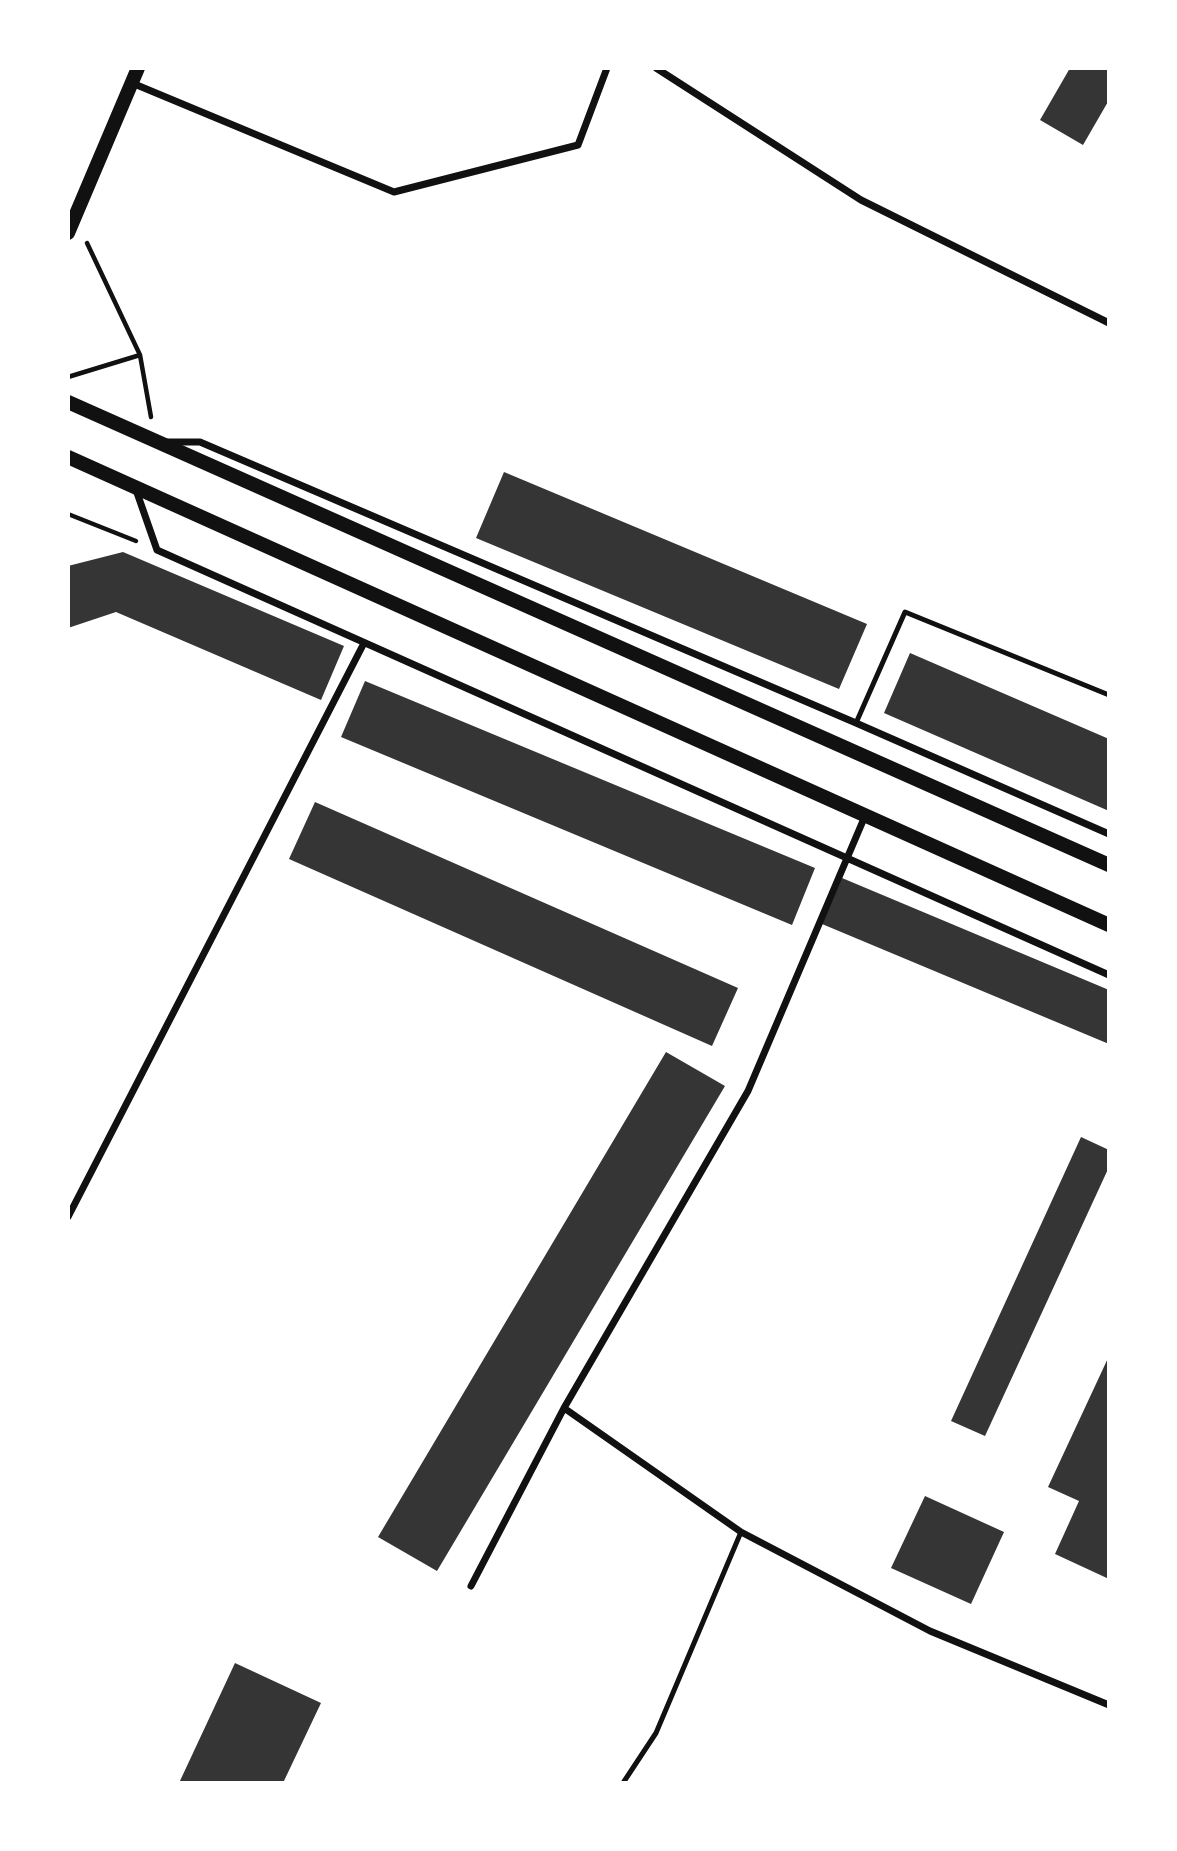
<!DOCTYPE html>
<style>
body{margin:0}
#map{position:relative;width:1177px;height:1851px;overflow:hidden;background:#fff;font-family:Georgia,serif}
canvas{display:block}
.frame{position:absolute;inset:0;border:70px solid #fff;pointer-events:none}
</style>
<div id="map">
<canvas width="1177" height="1851"></canvas>
<div class="frame"></div>
</div>
<script>
const c = document.querySelector('canvas').getContext('2d');
c.lineJoin = 'round';
function fill(path, color) { c.fillStyle = color; c.fill(path, 'evenodd'); }
function stroke(path, color, width, dash) { c.strokeStyle = color; c.lineWidth = width; c.lineCap = dash ? 'butt' : 'round'; c.setLineDash(dash || []); c.stroke(path); }
const building = new Path2D(`
 M1070 68H1109V100L1083 145 1040 120Z
 M504 472 867 624 839 689 476 538Z
 M123 552 344 646 321 700 116 612 68 628V566Z
 M910 653 1109 739V811L884 713Z
 M365 681 815 868 792 925 341 737Z
 M315 802 738 988 712 1046 289 859Z
 M842 878 1109 990V1044L822 924Z
 M666 1052 725 1086 437 1571 378 1537Z
 M1081 1137 1109 1150V1167L985 1436 951 1421Z
 M1109 1356V1579L1055 1554 1079 1501 1048 1487Z
 M925 1496 1004 1532 971 1604 891 1568Z
 M235 1663 321 1703 283 1783H179Z`);
const path = new Path2D(`
 M87 243 140 355 151 417
 M68 377 140 355
 M68 514 136 541`);
const service = new Path2D(`
 M856 723 905 612 1109 695
 M623 1783 656 1733 741 1532`);
const minor = new Path2D(`
 M656 68 861 200 1109 323
 M132 83 394 192 578 145 607 68
 M168 442H200L856 723 1109 834
 M135 487 157 550 1109 975
 M68 1217 364 643
 M564 1408 741 1532 930 1631 1109 1705
 M471 1586 564 1408 748 1091 865 816`);
const secondary = new Path2D(`
 M68 233 138 68
 M68 402 1109 865
 M68 457 1109 925`);
fill(building, '#353535');
stroke(path, '#111', 4.5);
stroke(service, '#111', 5);
stroke(minor, '#111', 7);
stroke(secondary, '#111', 14);
</script>
